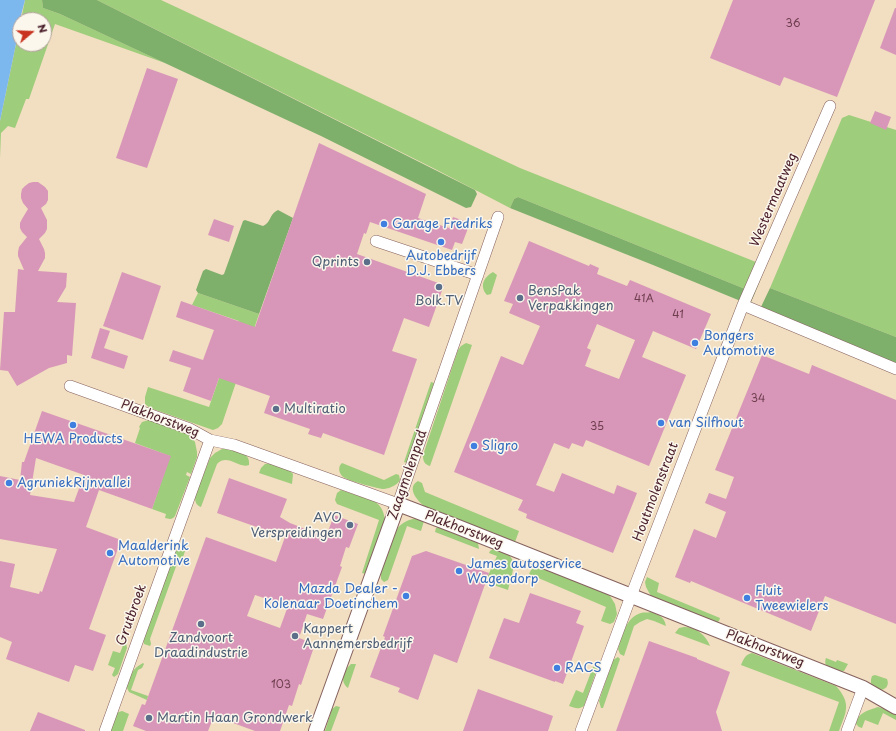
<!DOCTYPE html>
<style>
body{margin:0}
#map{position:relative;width:896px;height:731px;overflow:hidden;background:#f2dec0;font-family:"Playpen Sans",sans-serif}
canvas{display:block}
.north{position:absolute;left:12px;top:12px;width:40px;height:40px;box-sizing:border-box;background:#fbf7ec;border:1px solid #b4a19f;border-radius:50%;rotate:71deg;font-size:11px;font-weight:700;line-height:16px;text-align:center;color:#4a1f2b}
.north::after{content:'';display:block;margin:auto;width:14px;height:18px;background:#c8321e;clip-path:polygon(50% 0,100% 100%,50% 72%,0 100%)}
</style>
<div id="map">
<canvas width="896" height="731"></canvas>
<div class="north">N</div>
</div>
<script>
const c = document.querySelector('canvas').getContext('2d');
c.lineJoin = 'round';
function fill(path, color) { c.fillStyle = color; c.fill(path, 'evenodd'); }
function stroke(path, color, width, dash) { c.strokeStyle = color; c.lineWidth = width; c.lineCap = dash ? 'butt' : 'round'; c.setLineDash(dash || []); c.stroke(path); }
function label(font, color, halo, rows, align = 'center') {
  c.font = font + ' "Playpen Sans",sans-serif'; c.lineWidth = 3; c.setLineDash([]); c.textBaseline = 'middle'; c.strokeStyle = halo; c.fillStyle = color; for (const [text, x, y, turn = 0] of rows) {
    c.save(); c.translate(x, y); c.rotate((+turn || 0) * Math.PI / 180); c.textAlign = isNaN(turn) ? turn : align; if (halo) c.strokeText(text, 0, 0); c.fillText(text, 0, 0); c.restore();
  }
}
const green = new Path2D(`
 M25 0H42L43 8 60 14 165 63 55 24 29 99H26L15 128 8 126 1 133 0 158V121L16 44 17 31 20 23V44H44V20H21Z
 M97 0H161L520 168 766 266 755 293 518 197 514 199 510 208 435 169Z
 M849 115 896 130V337L770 288 842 118Z
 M493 272 497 275 491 294 487 295C479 286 484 277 493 272Z
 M198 293 259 314 222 424 218 428 213 430 150 408 145 404V397L148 387 209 407 239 321 192 305Z
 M466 343 472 345 430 466C424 464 423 461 423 455L458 350 461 346Z
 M431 382 434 383 407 463 404 462Z
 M149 420 181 431 187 434 192 438 195 442 197 452V457L191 474 187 472 186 475 190 477 175 516C172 520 169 519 165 518L166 514 152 509 170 456 135 443 140 428 139 427 142 422Z
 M222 449C232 448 251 451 249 465 238 469 228 453 217 464L201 507C196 505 195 502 195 496L210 458 215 453Z
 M342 463 384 480 396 474 399 475 400 480C397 485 391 488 384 489 379 489 350 481 345 478 339 475 337 467 342 463Z
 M265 464C273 463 288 468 293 474L292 484 259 473 261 468Z
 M418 481 422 483 425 492 519 531 515 542 513 543 427 508C419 503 405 488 418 481Z
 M341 490 374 501C382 506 385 514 385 523L366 574 362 573 379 520 337 504 335 500 337 493Z
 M418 518 424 521 421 531 407 526 388 580 384 582 381 579V573L397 529C402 522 410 519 418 518Z
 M439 527 472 538 478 543 479 549 435 532 436 528Z
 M493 549C522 554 513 569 508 590L485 582 497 556 489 553 490 551Z
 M177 550H180L185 551 182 560 178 561 150 639 151 644 150 646 144 644 143 638 174 553Z
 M535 567H542L600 590 610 596 615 604 617 614 614 622 610 624 601 621 606 607 529 574 531 570Z
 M647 577 659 583 657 592 720 618 719 621 716 623 652 598 646 587 645 582Z
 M651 612C660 616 664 616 666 626L654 621 647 619 640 622 634 626 624 656 620 654 618 649C622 636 626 617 641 613 644 612 648 613 651 612Z
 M684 627C696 627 706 635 710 646L675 633 679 628Z
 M124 643H126L127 648 118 674 114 677 112 675 115 668 108 665 113 651 120 653Z
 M752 653 836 686C852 704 846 712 839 731H829L839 702 741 665C744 658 745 655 752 653Z
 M618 657 620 659 603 708H601L599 701 613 660Z
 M826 658 836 662 837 660 848 664 844 671C835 673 822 669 826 658Z
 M143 663 144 664 142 668 138 670 131 690 148 696 147 700 129 692 126 686C130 675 132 669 143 663Z
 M351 664H356L348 688C339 681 344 670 351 664Z
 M595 666H597V669L584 706C578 710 575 708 569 706L576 690 583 693 593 667Z
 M875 675 887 679C893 694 865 694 872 676Z
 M336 706 340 707 331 731H325L332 709Z
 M878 707 889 710 896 715V720L883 713 878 725 865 720 862 728 859 727 856 724C857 713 869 710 878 707Z
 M122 711 129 714 123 731H110L116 713Z`);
const forest = new Path2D(`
 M42 0H97L475 190 477 194 471 207 466 208 321 136 60 14 43 8Z
 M518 197 755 293 751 302H743L653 265 510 208 514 199Z
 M278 210 293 218 259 314 198 293 196 290 203 271 206 269 222 275 224 274 243 221 245 220 263 226C271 223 269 214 278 210Z
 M770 288 896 337V363L760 309Z`);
const water = new Path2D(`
 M0 0H25L17 31 16 44 0 121Z`);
const building = new Path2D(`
 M733 0H875L837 97 784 77 780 86 710 58Z
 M895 8H896V55L880 48Z
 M147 68 178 79 147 168 116 158Z
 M875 111 891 117 886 130 870 123Z
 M319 143 426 194 418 218 449 228 453 217 470 223 462 244 455 242 452 250 370 222 366 234 364 233 357 254 444 285 429 327 404 318 392 351 417 359 384 455 323 433 321 438 308 434 310 429 264 413 270 396 219 378 211 401 183 391 191 368 169 361 173 350 203 360 214 330 176 317 181 301 255 327Z
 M33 182H38L45 187 48 191V200L46 204 41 208 47 220V229L45 233 39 239 44 249 45 253V258L38 271 67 273 66 287 57 302 76 303 72 356 67 355V363L49 368 17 386 8 371 0 370 4 312H15L18 269 24 270 18 256V252L19 247 27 237 22 232 20 228V223L22 219 28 209 23 203 21 198V194L22 189 25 186 29 183Z
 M214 219 234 226 229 242 208 235Z
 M529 241 589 266 590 264 599 268 597 274 627 286 630 280 711 314 696 349 653 331 642 357 686 375 649 466 586 440 583 447 572 443 569 449 554 443 536 485 554 492 562 473 614 494 617 485 637 493 613 553 526 518 527 514 518 510 523 500 454 472 501 356 523 365 540 326 509 313 513 304 504 301ZM597 324 635 340 619 379 585 366 591 350 587 348Z
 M122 272 161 286 143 340 103 326Z
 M100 328 110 331 104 348 128 356 124 369 91 358Z
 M762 355 809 374 812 365 896 400V624L825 596 811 631 691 581 690 583 675 577 694 529 716 538 726 512 705 503 709 493 726 499 734 477 715 470Z
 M42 411 171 456 152 509 99 490 86 527 121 540 89 629 106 635 93 671 75 665 69 682 6 659 12 642 0 637V561L15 564 10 587 39 594 40 591 42 592 57 549 0 539V476L20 480 22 462H24ZM36 458 84 475 74 502 30 495Z
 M229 478 287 499 280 517 290 523 326 537 334 515 358 524 349 548 346 547 340 566 342 567 323 619 307 614 299 638 315 644 301 685 299 684 292 706 289 705 280 731H255L214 716 208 731H146L133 726 142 704 145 705 206 537 276 562 285 537 217 513ZM255 595 288 606 280 628 247 616Z
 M426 551 489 573 457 663 434 654 418 700 398 692 400 688 370 677 385 637 383 636 412 556Z
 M530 593 581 611 576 623 584 626 563 684 555 681V682L489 658 504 618 519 623Z
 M649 641 697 658V659L730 672 716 712 722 731H616Z
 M478 689 553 716 548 731H463Z
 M38 712 85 730V731H30Z`);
const minor = new Path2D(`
 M376 241 478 275
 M743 305 830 106
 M70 386 190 429 210 440 234 445 398 504 498 217
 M105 731 210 440
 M581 731 631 596 743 305 896 369
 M847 731 863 688`);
const tertiary = new Path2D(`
 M316 731 398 504 458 527 863 688 896 707`);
const markers = [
 [384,224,4,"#3f7fe0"],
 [441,242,4,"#3f7fe0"],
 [367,262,4,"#5c6f8a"],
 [439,287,4,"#5c6f8a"],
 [520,298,4,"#5c6f8a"],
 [695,343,4,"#3f7fe0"],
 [276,409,4,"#5c6f8a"],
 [661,423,4,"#3f7fe0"],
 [73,425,4,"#3f7fe0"],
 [474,446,4,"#3f7fe0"],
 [9,483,4,"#3f7fe0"],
 [350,525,4,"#5c6f8a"],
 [110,553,4,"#3f7fe0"],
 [459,571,4,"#3f7fe0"],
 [406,596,4,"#3f7fe0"],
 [747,598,4,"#3f7fe0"],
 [201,624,4,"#5c6f8a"],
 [295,636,4,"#5c6f8a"],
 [557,668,4,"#3f7fe0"],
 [149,718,4,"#5c6f8a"]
];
const numberNames = [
 ["36",793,24],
 ["41A",644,299],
 ["41",678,315],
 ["34",758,399],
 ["35",597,427],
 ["103",281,685]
];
const streetNames = [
 ["Westermaatweg",774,200,-67],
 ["Plakhorstweg",160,419,21],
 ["Zaagmolenpad",408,475,-71],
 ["Houtmolenstraat",656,492,-69],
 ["Plakhorstweg",464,530,21],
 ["Grutbroek",132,615,-70],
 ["Plakhorstweg",765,649,21]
];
const shopNames = [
 ["Garage Fredriks",392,224],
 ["Autobedrijf",441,256,"center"],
 ["D.J. Ebbers",441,271,"center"],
 ["Bongers",703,336],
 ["Automotive",703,351],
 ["van Silfhout",669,423],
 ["HEWA Products",73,439,"center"],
 ["Sligro",482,446],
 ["AgruniekRijnvallei",17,483],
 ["Maalderink",118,546],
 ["Automotive",118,561],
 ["James autoservice",467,564],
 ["Wagendorp",467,579],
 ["Mazda Dealer -",398,589,"right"],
 ["Kolenaar Doetinchem",398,604,"right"],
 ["Fluit",755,591],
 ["Tweewielers",755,606],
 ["RACS",565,668]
];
const serviceNames = [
 ["Qprints",359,262,"right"],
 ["BensPak",528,291],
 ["Verpakkingen",528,306],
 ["Bolk.TV",439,301,"center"],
 ["Multiratio",284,409],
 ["AVO",342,518,"right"],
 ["Verspreidingen",342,533,"right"],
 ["Kappert",303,629],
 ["Aannemersbedrijf",303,644],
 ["Zandvoort",201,638,"center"],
 ["Draadindustrie",201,653,"center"],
 ["Martin Haan Grondwerk",157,718]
];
fill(green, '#9ecd7b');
fill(forest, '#7eb06b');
fill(water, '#7cb8ee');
fill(building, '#d897b8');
stroke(minor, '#85625f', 12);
stroke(tertiary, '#85625f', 16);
stroke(minor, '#fff', 11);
stroke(tertiary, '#fff', 14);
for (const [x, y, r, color] of markers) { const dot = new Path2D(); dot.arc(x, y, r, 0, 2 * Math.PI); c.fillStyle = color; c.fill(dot); stroke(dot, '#fbf7ec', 1.5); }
label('11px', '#6e3d4e', null, numberNames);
label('13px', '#4a1f2b', '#fbf7ec', streetNames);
label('13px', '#366cbe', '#fbf7ec', shopNames, 'left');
label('13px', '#4e5e75', '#fbf7ec', serviceNames, 'left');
</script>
